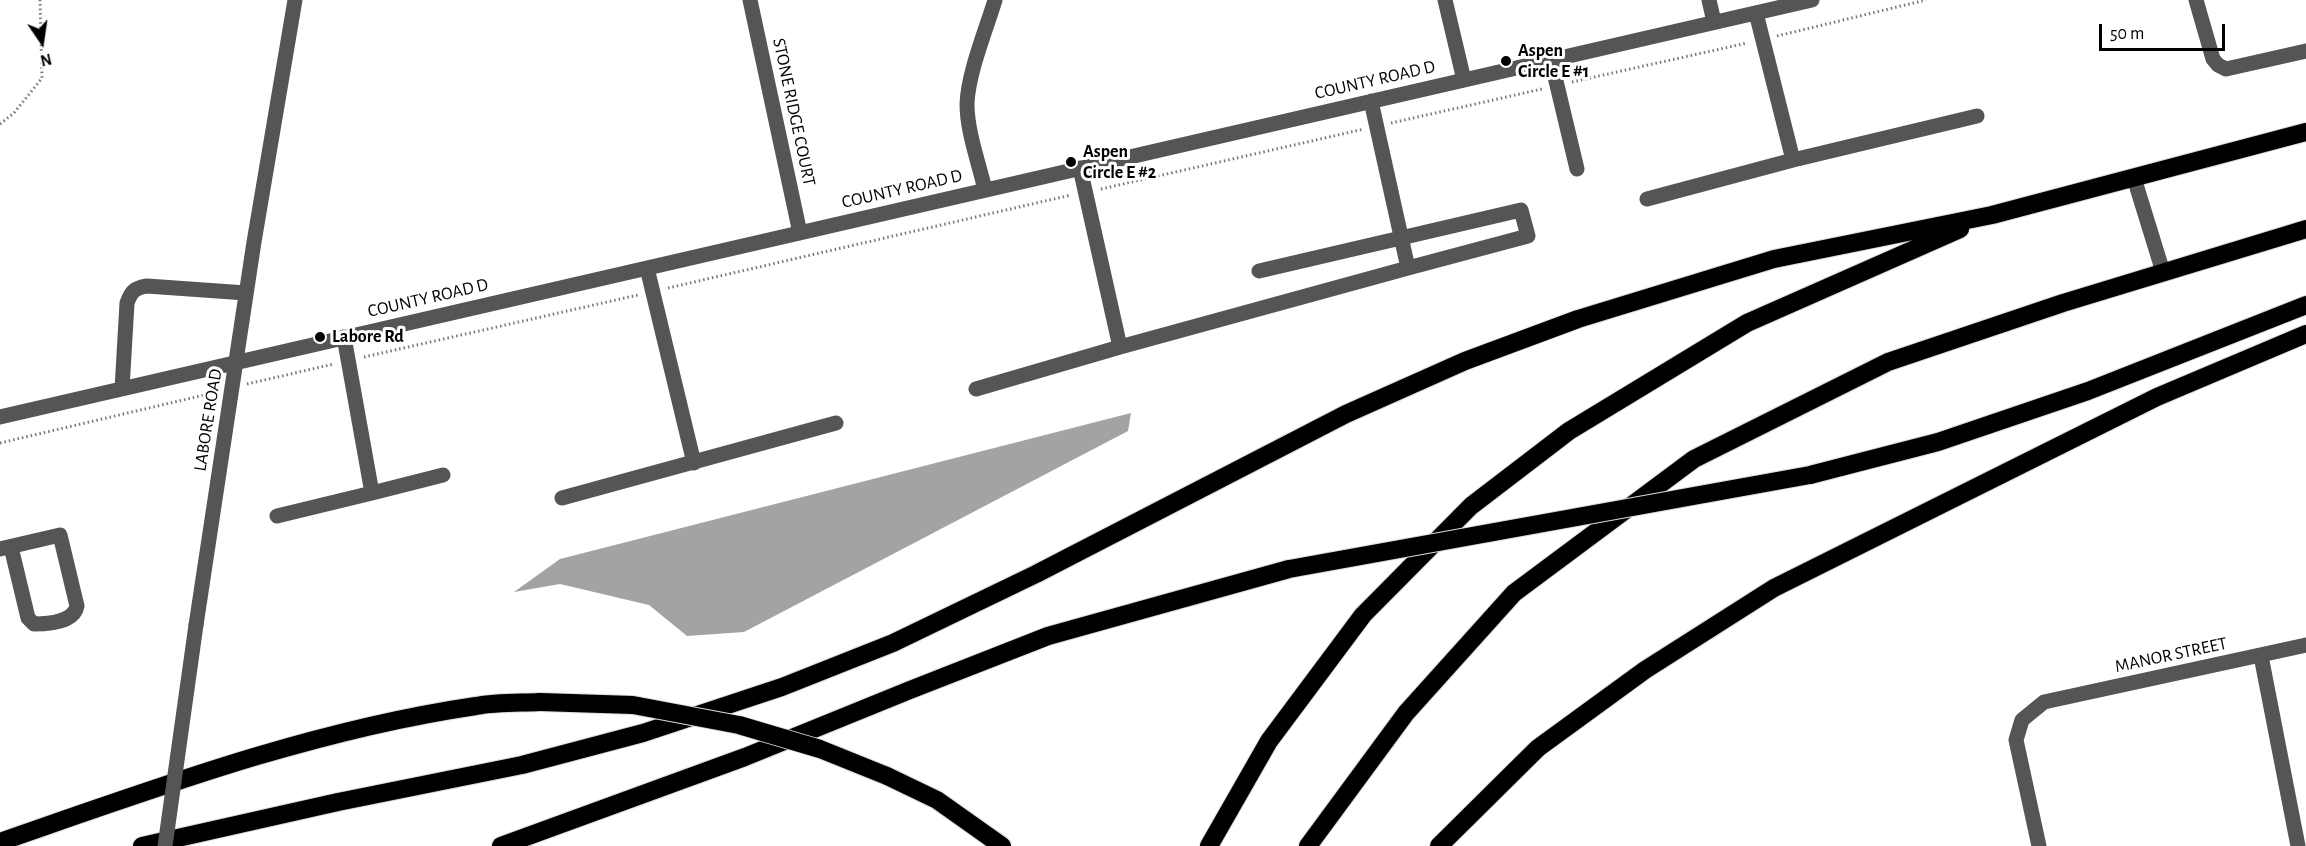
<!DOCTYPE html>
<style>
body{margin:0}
#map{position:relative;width:2306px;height:846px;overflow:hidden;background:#fff;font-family:"Alegreya Sans",sans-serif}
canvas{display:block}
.north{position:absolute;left:12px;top:12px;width:60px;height:60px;-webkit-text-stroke:4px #fff;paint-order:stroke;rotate:167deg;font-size:16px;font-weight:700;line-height:24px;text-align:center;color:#000}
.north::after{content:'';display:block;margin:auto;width:21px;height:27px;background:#000;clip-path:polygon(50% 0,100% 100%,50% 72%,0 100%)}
.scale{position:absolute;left:2099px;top:24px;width:126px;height:27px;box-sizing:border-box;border:3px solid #000;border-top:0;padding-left:8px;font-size:18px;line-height:21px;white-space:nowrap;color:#000;-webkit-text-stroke:4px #fff;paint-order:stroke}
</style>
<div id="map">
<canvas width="2306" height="846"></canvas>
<div class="north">N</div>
<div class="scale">50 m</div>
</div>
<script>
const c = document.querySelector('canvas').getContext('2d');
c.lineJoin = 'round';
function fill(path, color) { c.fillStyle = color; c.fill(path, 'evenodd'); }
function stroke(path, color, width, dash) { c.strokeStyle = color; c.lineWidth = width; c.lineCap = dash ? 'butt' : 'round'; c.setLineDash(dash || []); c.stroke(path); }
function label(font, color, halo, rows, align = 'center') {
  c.font = font + ' "Alegreya Sans",sans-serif'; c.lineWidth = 6; c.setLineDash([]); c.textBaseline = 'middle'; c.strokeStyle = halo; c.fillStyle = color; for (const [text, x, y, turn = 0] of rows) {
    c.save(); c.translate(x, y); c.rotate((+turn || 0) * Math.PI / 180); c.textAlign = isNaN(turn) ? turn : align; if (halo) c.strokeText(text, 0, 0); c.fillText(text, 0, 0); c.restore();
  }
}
const water = new Path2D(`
 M1131 413 1128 431 744 632 687 636 649 605 560 584 514 592 560 559Z`);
const path = new Path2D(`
 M1777 36 1926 0
 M1572 82 1747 43
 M1391 123 1542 89
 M0 124 14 113 42 78 40 0
 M1101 189 1364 129
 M668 288 1071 195
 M364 357 638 295
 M247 384 334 364
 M0 443 217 392`);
const minor = new Path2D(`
 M750 0 800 233
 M1445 0 1464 80
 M1709 0 1714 22
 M2196 0 2213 59 2218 65 2226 69 2306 51
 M1756 13 1793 160 1977 116
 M1551 60 1577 169
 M1080 168 1120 347 1408 268 1371 101
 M2134 178 2163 272
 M985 190C979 163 967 132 967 104 968 73 986 30 995 0
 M1647 199 1793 160
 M647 268 694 463
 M1259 271 1521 210 1528 236 1408 268
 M344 337 372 493 443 475
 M122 389 127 303C131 292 134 288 147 286L246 293
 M976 389 1120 347
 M0 417 1812 0
 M562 498 836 423
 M277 516 372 493
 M0 549 60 535 77 606C74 622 48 624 34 624L28 618 11 547
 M196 625 254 242 295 0
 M2261 656 2298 846
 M2039 846 2016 740 2022 720 2044 702 2306 645`);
const highway = new Path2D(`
 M1810 475 1938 442 2088 391 2306 305
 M887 776 937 800 1002 846
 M0 842C156 788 312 730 476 706 497 702 519 703 540 702
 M142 846 338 802 522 765 643 733 782 687 893 643 1036 574 1346 414 1465 361 1578 319 1774 259 1992 215 2306 132
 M501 846 745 757 910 690 1048 636 1289 569
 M1209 846 1269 741 1363 615 1471 506 1569 431 1747 323 1960 229
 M1308 846 1406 713 1514 593 1694 459 1888 362 2063 303 2306 229
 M1439 846 1538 748 1645 670 1774 588 2157 397 2306 334`);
const minorBridge = new Path2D(`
 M165 846 196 625`);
const highwayBridge = new Path2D(`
 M1289 569 1810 475
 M540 702 633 705 739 725 820 749 887 776`);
const markers = [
 [1506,61,6,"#000"],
 [1071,162,6,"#000"],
 [320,337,6,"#000"]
];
const poiNames = [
 ["Aspen",1518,51],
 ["Circle E #1",1518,72],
 ["Aspen",1083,152],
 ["Circle E #2",1083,173],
 ["Labore Rd",332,337]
];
const streetNames = [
 ["COUNTY ROAD D",1375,80,-13],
 ["STONE RIDGE COURT",794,112,78],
 ["COUNTY ROAD D",902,189,-13],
 ["COUNTY ROAD D",428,298,-13],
 ["LABORE ROAD",208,420,-81],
 ["MANOR STREET",2171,655,-12]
];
fill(water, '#a3a3a3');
stroke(highway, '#dbdbdb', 20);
stroke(path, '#777', 3, [1.5, 3]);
stroke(minor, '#555', 15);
stroke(highway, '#000', 18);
stroke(highwayBridge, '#dbdbdb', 20, []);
stroke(minorBridge, '#555', 15);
stroke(highwayBridge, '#000', 18);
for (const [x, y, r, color] of markers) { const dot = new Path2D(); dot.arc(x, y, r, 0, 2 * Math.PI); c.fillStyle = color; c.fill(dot); stroke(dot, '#fff', 2); }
label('bold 18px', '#000', '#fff', poiNames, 'left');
label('18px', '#000', '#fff', streetNames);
</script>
